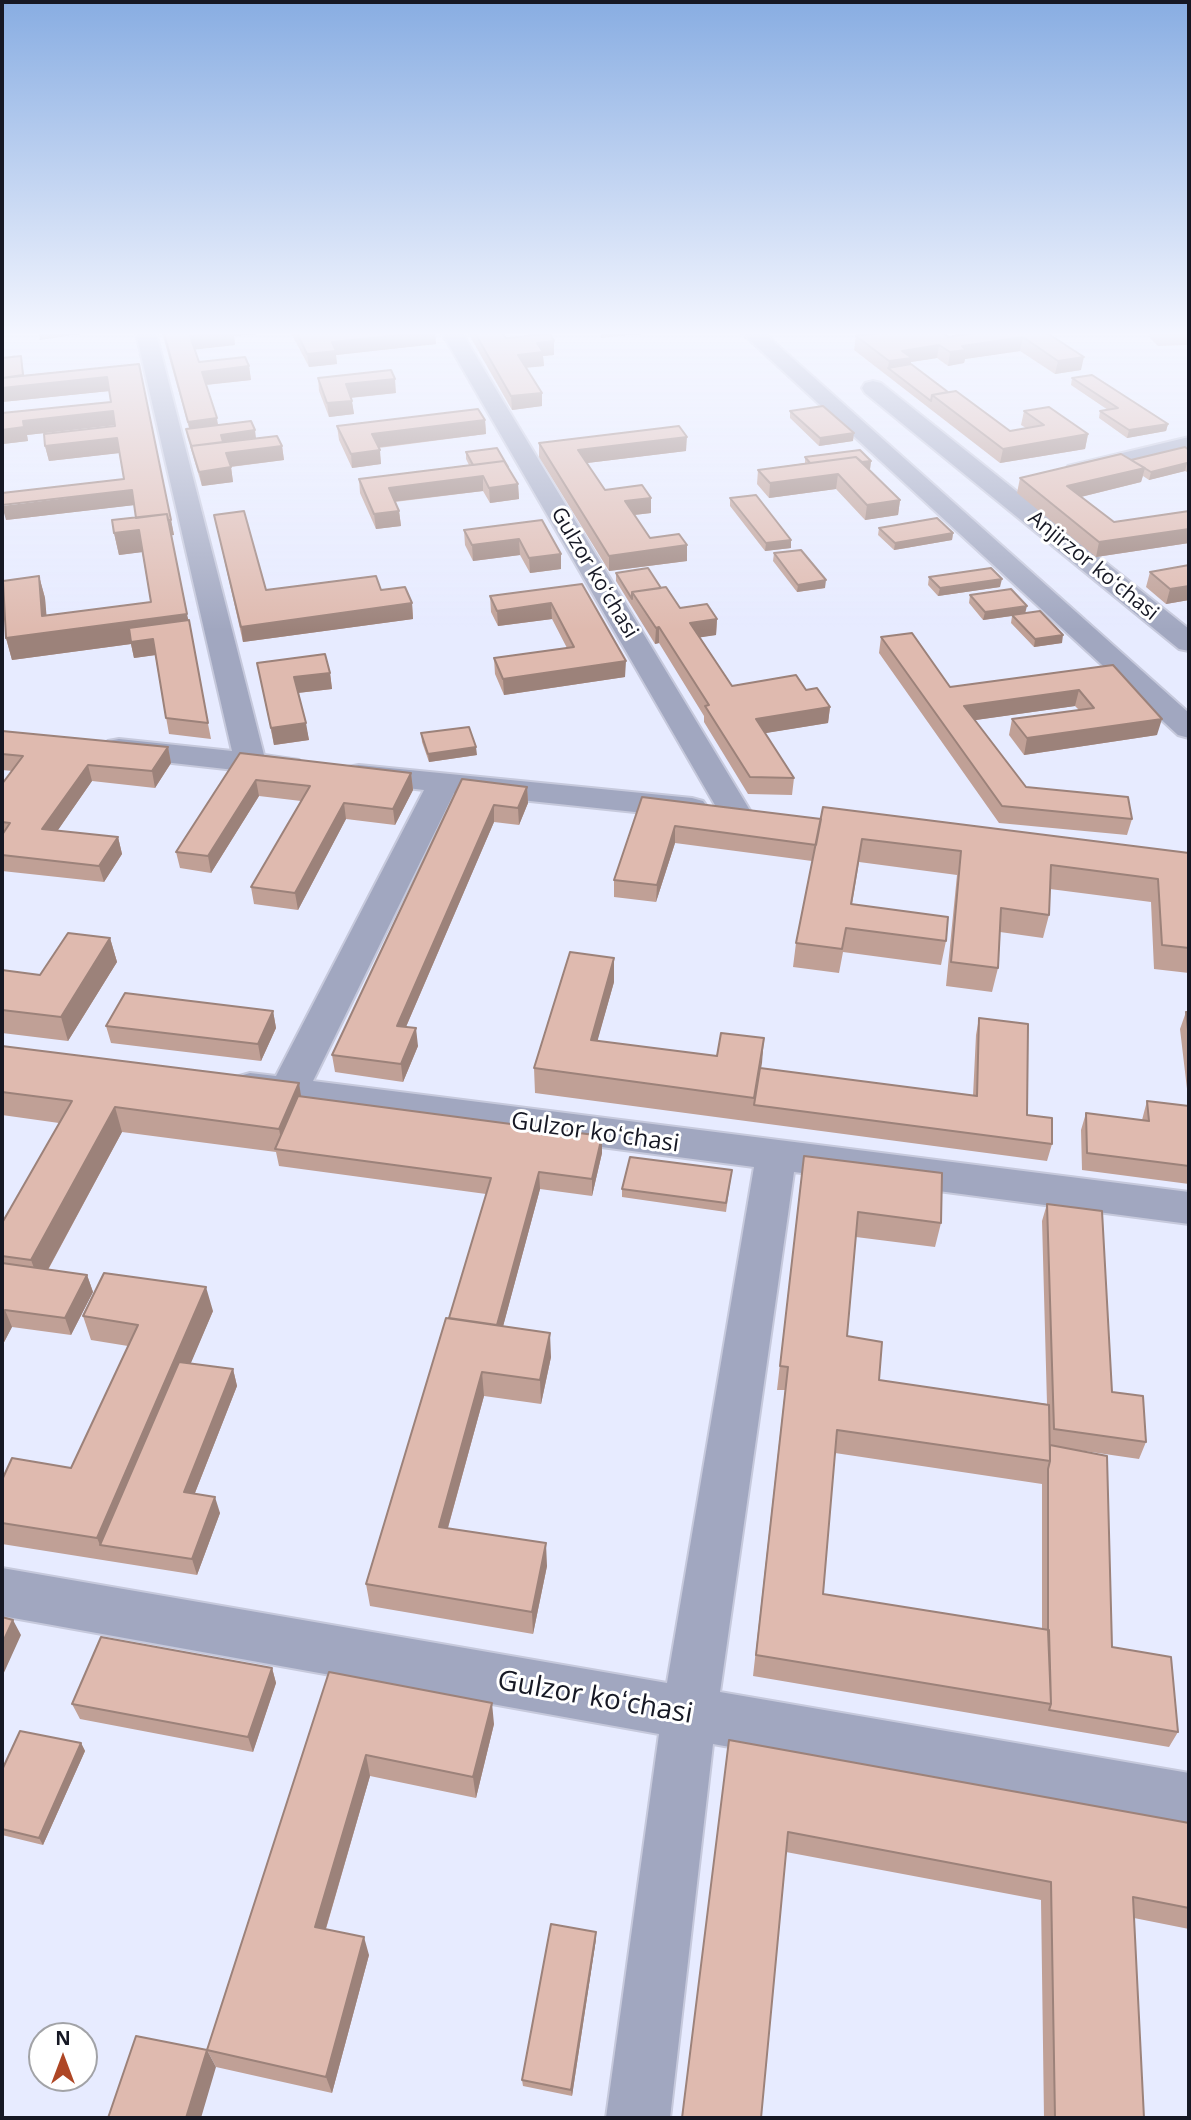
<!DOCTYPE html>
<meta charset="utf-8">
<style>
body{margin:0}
#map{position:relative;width:1191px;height:2120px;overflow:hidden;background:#e7ebff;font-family:"Open Sans",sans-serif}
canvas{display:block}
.frame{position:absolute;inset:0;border:4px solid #161824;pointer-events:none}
.north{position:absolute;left:28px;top:2022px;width:70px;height:70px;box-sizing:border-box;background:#fff;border:2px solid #a2a3a7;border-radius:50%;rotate:0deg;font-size:19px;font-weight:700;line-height:28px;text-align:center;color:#161824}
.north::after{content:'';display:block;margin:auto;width:24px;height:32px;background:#ae4625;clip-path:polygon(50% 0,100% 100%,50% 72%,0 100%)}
</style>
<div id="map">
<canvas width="1191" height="2120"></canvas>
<div class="frame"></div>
<div class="north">N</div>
</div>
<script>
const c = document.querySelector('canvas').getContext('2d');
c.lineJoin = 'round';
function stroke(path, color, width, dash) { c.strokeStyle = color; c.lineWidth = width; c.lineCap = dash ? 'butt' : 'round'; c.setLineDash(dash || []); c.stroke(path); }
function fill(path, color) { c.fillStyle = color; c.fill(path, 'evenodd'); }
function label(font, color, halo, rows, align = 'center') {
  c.font = font + ' "Open Sans",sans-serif'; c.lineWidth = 6; c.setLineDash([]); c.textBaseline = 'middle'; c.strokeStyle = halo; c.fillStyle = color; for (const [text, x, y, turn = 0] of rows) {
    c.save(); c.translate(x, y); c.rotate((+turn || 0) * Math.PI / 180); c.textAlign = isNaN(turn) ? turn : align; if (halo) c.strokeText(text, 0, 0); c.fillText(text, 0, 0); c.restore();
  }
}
const street = new Path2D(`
 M136 333H156L264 755 299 760 304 767 299 774 288 776 119 757 108 755 104 748 108 741 119 739 232 751Z
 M442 333H462L751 812 746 819 735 822 724 819 719 812Z
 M742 333H764L1189 713V738L1178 735Z
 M873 381 881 383 1189 629V651L1179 649 865 393 862 388 865 383Z
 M1189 437V451L1076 478 1068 476 1064 471 1068 466Z
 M359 765 692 798 703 801 708 808 703 815 692 818 454 793 313 1081 1189 1192V1224L794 1172 720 1692 1189 1773V1829L713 1744 670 2118H606L659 1734 2 1616V1568L667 1683 754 1167 250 1101 236 1097 230 1087 236 1077 250 1073 276 1076 424 790 348 781 343 774 348 767Z`);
const wall = new Path2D(`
 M162 333H267L234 336 235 345 194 349 199 362 249 366 251 380 206 385 218 425 256 438 223 442 282 446 284 460 231 467 233 482 202 486 187 436 186 429 189 428Z
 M291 333H435L436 344 336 355 337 364 309 367Z
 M468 333H502L506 338 554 341V355L543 356 544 366 526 368 542 393V406L512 410Z
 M1047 333 1081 370 1055 374 1020 351 965 359 964 363 948 366 937 358 911 362V364L948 392 1010 431 1026 428 1021 425 1024 411 1088 434 1085 449 1000 463 854 350 856 336 948 337Z
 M1150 333H1189V345L1158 346 1149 337Z
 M21 356 24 375 139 364 171 520 174 535H171L211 739 169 734 155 655 134 658 131 644 12 660 6 638 39 576 45 598 46 616 151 602 142 552 119 555 114 533 136 518 134 505 6 520 124 479 119 453 49 461 45 446 115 426V425L27 435 28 441 3 444 2 439V413L111 402 109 391 2 402Z
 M318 378 396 393 351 398 354 414 329 417 319 391Z
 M1072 378 1168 424 1166 431 1127 438 1099 418 1100 411 1108 410 1071 385Z
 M790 411 853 441 819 446 790 418Z
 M485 420 486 434 379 448 381 464 352 468 339 440 337 426Z
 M539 443 686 451 587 463 605 490 651 513 634 515 650 538 687 561 609 571 539 457Z
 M1189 450V473L1185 471 1149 480 1143 476 1141 482 1081 497 1114 522 1189 511V543L1096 557 1017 493 1020 478Z
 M466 452 518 484 519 499 490 503 483 491 395 502 399 511 401 526 376 529 360 493 359 479 469 465 466 459Z
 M805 457 871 461 870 469H868L900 500 898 515 865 520 836 489 769 498 757 484 758 470 805 463Z
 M730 498 791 540V548L765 551 730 506Z
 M214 515 266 590H381L412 603 413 619 243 642Z
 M542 520 561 554V569L530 573 520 555 473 561 465 545 464 530Z
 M879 528 953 533 952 540 894 550 878 535Z
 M774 553 825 588 797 592 773 561Z
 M1189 565V600L1166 604 1146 587 1150 572Z
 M616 573 661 588 680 608 717 619 716 635 700 637 732 686 806 690 830 707 828 723 765 733 794 778 792 795 748 794 704 722V716L659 643 655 644 616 581Z
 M929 577 1000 587 938 596 928 585Z
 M582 584 625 677 504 695 495 674 494 658 567 648 552 619 498 626 491 612 490 596Z
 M970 595 1026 613 1062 643 1034 647 1011 623 1012 616 983 620 969 603Z
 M881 637 950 687 1113 665 1157 735 1024 755 1009 735 1012 719 1079 710 1075 706 975 720 1026 787 1132 819 1127 835 999 823 879 653Z
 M257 663 330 673 332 689 298 693 309 740 274 745Z
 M2 731 168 747 171 763 155 788 92 781 57 831 118 837 122 854 104 882 2 871V784L12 771 2 770Z
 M421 733 477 755 429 762 422 742Z
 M240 753 411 773 413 790 395 825 346 819 298 910 254 904 251 887 301 801 259 796 211 873 180 868 176 852Z
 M462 779 527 787 528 803 519 825 494 822 406 1027 418 1046 403 1082 335 1072 332 1055Z
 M642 797 821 819 1189 853V973L1154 969 1151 902 1050 889 1049 915 1043 938 1000 932 998 968 992 992 946 986 957 875 859 862 852 904 946 941 941 965 843 952 839 973 793 967 796 943 812 861 675 843 656 902 614 897V880Z
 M110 938 117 962 68 1041 2 1033V970L40 975Z
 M614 958V982L597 1041 761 1068 973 1096 976 1035 979 1018 1027 1115 1052 1144 1047 1161 535 1093 534 1068Z
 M273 1011 276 1028 261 1061 111 1043 106 1026Z
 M1186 1012H1189V1184L1082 1170 1081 1130 1086 1113 1142 1120 1147 1101 1189 1106 1180 1029Z
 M2 1046 301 1097 602 1136V1153L592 1196 540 1189 503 1326 551 1357 541 1404 484 1396 448 1528 547 1566 533 1634 370 1606 366 1584 449 1318 486 1194 279 1166 276 1152 122 1132 48 1270 87 1275 93 1292 71 1335 12 1327 2 1346V1223L59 1123 2 1115Z
 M732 1170 726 1212 622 1197V1189Z
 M801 1180 941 1223 935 1247 856 1237 847 1336 879 1380 1047 1404 1042 1221 1047 1204 1112 1392 1146 1442 1139 1459 1057 1447 1112 1647 1178 1732 1169 1747 753 1676 785 1390H777ZM835 1453 1042 1484V1629L823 1594Z
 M213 1311 190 1364 233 1369 237 1386 195 1493 220 1513 197 1575 2 1544V1480L71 1468 128 1346 91 1340 83 1316Z
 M272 1668 276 1683 253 1752 80 1719 72 1704Z
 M329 1672 494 1724 476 1798 370 1776 326 1929 369 1955 332 2093 216 2067 207 2050Z
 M729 1740 1189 1823V1929L1134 1918 1144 2118H1044L1041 1900 786 1852Z
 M81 1743 85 1751 43 1845 2 1835V1770Z
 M596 1939 572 2096 523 2086 522 2080Z`);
const shadedWall = new Path2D(`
 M39 333H87L40 340Z
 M164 333H267L234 336 235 345 192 350Z
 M420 333H435L436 344 336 355 337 364 309 367 307 354 332 342Z
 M601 333H651L601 338Z
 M1023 337 1020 351 965 359 964 363 948 366 950 352 962 346Z
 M554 341V355L543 356 544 366 519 368 518 355 537 343Z
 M939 345 937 358 911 362 910 371 888 368 889 361 902 351Z
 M21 356 25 385 107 377 110 391 2 402V384Z
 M1084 357 1081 370 1055 374 1058 361Z
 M249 366 251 380 204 385 202 372Z
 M395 379 396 393 347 398 346 384Z
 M542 393V406L512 410 511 396Z
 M352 401 354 414 329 417 327 403Z
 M113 411 116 425 27 435 28 441 3 444 2 430 23 421Z
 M217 418 219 432 191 436 188 422Z
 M485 420 486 434 373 448 372 434Z
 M1168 424 1166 431 1127 438 1129 430Z
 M255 430 256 438 222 442 221 435Z
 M854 433 853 441 819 446 820 438Z
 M1088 434 1085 449 1000 463 1003 449Z
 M687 437 686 451 579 464 578 450Z
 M117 438 120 453 49 461 45 446Z
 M282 446 284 460 228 467 226 453Z
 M380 450 381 464 352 468 351 454Z
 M871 461 870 469 815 476 816 469Z
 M1187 463 1185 471 1149 480 1151 472Z
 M231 467 233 482 202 486 199 472Z
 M1145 468 1141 482 1064 501 1067 486Z
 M838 474 836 489 769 498 770 483Z
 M483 476V491L390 502 389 488Z
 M518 484 519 499 490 503 489 488Z
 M132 490 135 505 6 520 2 506Z
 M651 498V513L625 516V501Z
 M900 500 898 515 865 520 867 505Z
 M399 511 401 526 376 529 374 514Z
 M171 520 174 535 141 539 143 552 119 555 114 533Z
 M1189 529V543L1096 557 1099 542Z
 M953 533 952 540 894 550 895 543Z
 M519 539 520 555 473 561 472 545Z
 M791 540V548L765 551 766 543Z
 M687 545V561L609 571V556Z
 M561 554V569L530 573 529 558Z
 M39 576 45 598 48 632 187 614 192 636 211 739 192 636 156 655 134 658 131 644 12 660 6 638 42 616Z
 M1002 579 1000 587 938 596 940 588Z
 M826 580 825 588 797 592 798 585Z
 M1189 586V600L1166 604 1170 589Z
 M412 603 413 619 243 642 241 627Z
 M551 603 552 619 498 626 497 611Z
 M1027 606 1025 614 983 620 985 612Z
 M717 619 716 635 690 639V623Z
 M659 627V643L655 644 656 628Z
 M1063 635 1062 643 1034 647 1035 639Z
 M626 661 625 677 504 695 503 679Z
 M330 673 332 689 297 693 294 677Z
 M1079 690 1075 706 962 722 964 706Z
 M830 707 828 723 754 735 756 719Z
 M1162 719 1157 735 1024 755 1027 738Z
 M306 723 309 740 274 745 271 728Z
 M168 747 171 763 155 788 152 771Z
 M476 747 477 755 429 762 428 754Z
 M88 765 92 781 47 846 42 829Z
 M411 773 413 790 395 825 393 809Z
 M256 780 259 796 211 873 208 856Z
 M527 787 528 803 519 825 518 808Z
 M344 803 346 819 298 910 295 893Z
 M494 805V822L399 1043 397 1026Z
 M675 826V843L656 902 657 885Z
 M118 837 122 854 104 882 99 866Z
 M110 938 117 962 68 1041 61 1017Z
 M614 958V982L591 1064V1040Z
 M273 1011 276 1028 261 1061 258 1044Z
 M416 1028 418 1046 403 1082 401 1064Z
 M764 1038 762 1063 755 1105H754Z
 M299 1083 303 1108 283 1150 279 1129Z
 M115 1107 122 1132 40 1284 31 1260Z
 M602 1136V1153L592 1196V1179Z
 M539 1172 540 1189 497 1349 495 1332Z
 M87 1275 93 1292 71 1335 65 1318Z
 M206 1287 213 1311 113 1547 100 1545 97 1538Z
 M5 1310 12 1327 2 1346V1316Z
 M550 1333 551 1357 541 1404 540 1380Z
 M233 1369 237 1386 189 1508 184 1492Z
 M482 1372 484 1396 442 1549 439 1527Z
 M215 1497 220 1513 197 1575 192 1559Z
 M546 1543 547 1566 533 1634 532 1612Z
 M13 1620 21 1635 2 1677V1644Z
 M272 1668 276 1683 253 1752 248 1737Z
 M492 1703 494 1724 476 1798 473 1777Z
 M81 1743 85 1751 43 1845 39 1838Z
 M366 1755 370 1776 321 1945 315 1927Z
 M596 1932V1939L572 2096 571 2090Z
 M364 1937 369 1955 332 2093 326 2077Z
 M207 2050 216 2067 201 2118H186Z`);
const building = new Path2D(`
 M164 333H222L190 336 199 362 245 357 249 366 202 372 217 418 188 422Z
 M297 333H420L332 342 336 351 307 354Z
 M475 333H502L506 338 550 334 554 341 537 343 543 352 518 355 542 393 511 396Z
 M880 333H943L948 337 976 333H1047L1084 357 1058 361 1023 337 962 346 966 350 950 352 939 345 902 351 912 358 889 361 856 336Z
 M21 356 23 375 2 378V358Z
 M139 364 171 520H168L167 514 136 518 132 490 2 505V493L124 479 117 438 45 446 44 434 115 426 113 411 23 421 24 427 2 430V413L111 402 107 377 2 388V378Z
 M911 364 948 392 932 395 931 401 888 368Z
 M391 370 395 379 346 384 352 401 327 403 318 378Z
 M1092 375 1168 424 1129 430 1100 411 1118 408 1072 378Z
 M956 391 1010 431 1044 425 1024 411 1049 407 1088 434 1003 449 932 395Z
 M823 406 854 433 820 438 790 411Z
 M478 409 485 420 372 434 380 450 351 454 337 426Z
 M251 421 255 430 221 435 223 442 191 446 192 448 186 429Z
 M679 426 687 437 578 450 605 490 642 485 651 498 625 501 650 538 679 534 687 545 609 556 539 443Z
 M277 436 282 446 226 453 231 467 199 472 191 446Z
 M1185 447 1189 450V464L1187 463 1151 472 1131 460Z
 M497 448 508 467 504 461 473 465 466 452Z
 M860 450 871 461 862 462 856 457 810 463 805 457Z
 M1121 454 1145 468 1067 486 1114 522 1189 511V529L1099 542 1020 478Z
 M856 457 900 500 867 505 838 474 770 483 758 470Z
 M504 461 518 484 489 488 483 476 389 488 399 511 374 514 359 479Z
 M756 495 791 540 766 543 730 498Z
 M244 511 266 590 376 576 381 590 405 587 412 603 241 627 214 515Z
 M167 514 187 614 6 638 3 581 39 576 42 616 151 602 139 530 114 533 112 520Z
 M937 518 953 533 895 543 879 528Z
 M542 520 561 554 529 558 519 539 472 545 464 530Z
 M801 550 826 580 798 585 774 553Z
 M1189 565V586L1170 589 1150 572Z
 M648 568 661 588 632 592V599L616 573Z
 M991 568 1002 579 940 588 929 577Z
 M582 584 626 661 503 679 494 658 574 647 551 603 497 611 490 596Z
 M666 587 680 608 707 604 717 619 690 623 732 686 796 675 806 690 817 688 830 707 756 719 794 778 750 777 705 706 709 705 659 627 656 628 632 592Z
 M1011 589 1027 606 985 612 970 595Z
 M1040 611 1063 635 1035 639 1012 615Z
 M189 620 208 723 166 718 153 639 131 642 129 628Z
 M912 633 950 687 1113 665 1162 719 1027 738 1012 719 1094 708 1079 690 964 706 1026 787 1128 797 1132 819 1002 806 881 637Z
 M325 654 330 673 294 677 306 723 271 728 257 663Z
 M469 727 476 747 428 754 421 733Z
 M2 731 168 747 152 771 88 765 42 829 118 837 99 866 2 855V835L10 823 2 822V784L23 756 2 754Z
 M240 753 411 773 393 809 344 803 295 893 251 887 310 786 256 780 208 856 176 852Z
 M462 779 527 787 518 808 494 805 397 1026 416 1028 401 1064 332 1055Z
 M642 797 821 819 816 845 675 826 657 885 614 880Z
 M823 807 1189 853V948L1162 945 1158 879 1051 865 1049 915 1001 908 998 968 951 962 961 851 862 839 851 904 948 917 946 941 846 928 842 949 796 943Z
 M68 933 110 938 61 1017 2 1010V970L40 975Z
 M570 952 614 958 591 1040 717 1056 721 1033 764 1038 754 1098 534 1068Z
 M125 993 273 1011 258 1044 106 1026Z
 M1186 1012H1189V1039Z
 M979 1018 1028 1024 1027 1115 1052 1118V1144L754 1105 760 1068 977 1096Z
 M2 1046 299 1083 279 1129 115 1107 31 1260 2 1256V1223L72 1101 2 1092Z
 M298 1096 602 1136 592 1179 539 1172 497 1325 449 1318 491 1178 275 1149Z
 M1147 1101 1189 1106V1166L1087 1153 1086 1113 1149 1121Z
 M804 1156 942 1173 941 1223 858 1212 847 1336 882 1342 879 1380 1049 1405 1050 1461 837 1430 823 1594 1049 1630 1051 1704 756 1655 788 1367 780 1366Z
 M630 1157 732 1170 726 1203 622 1189Z
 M1047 1204 1102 1211 1112 1392 1143 1396 1146 1442 1054 1429Z
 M2 1263 87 1275 65 1318 5 1310 2 1316Z
 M104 1273 206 1287 97 1538 2 1523V1480L12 1458 71 1468 138 1325 83 1316Z
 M446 1318 550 1333 540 1380 482 1372 439 1527 546 1543 532 1612 366 1584Z
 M179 1362 233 1369 184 1492 215 1497 192 1559 100 1545Z
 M1050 1445 1107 1456 1112 1647 1171 1657 1178 1732 1049 1710 1051 1704 1048 1630V1469L1050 1461Z
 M2 1617 13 1620 2 1644Z
 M101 1637 272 1668 248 1737 72 1704Z
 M329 1672 492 1703 473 1777 366 1755 315 1927 364 1937 326 2077 207 2050Z
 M20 1731 81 1743 39 1838 2 1829V1770Z
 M729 1740 1189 1823V1908L1133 1897 1144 2118H1055L1051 1882 788 1832 761 2118H682Z
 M551 1924 596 1932 571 2090 522 2080Z
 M136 2036 207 2050 186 2118H108Z`);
const farStreetnames = [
 ["Anjirzor koʻchasi",1093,566,39],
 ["Gulzor koʻchasi",594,573,59]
];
const streetNames = [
 ["Gulzor koʻchasi",595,1133,8]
];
const nearStreetnames = [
 ["Gulzor koʻchasi",595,1698,10]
];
stroke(street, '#c6c9dc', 4);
fill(street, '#a1a7c0');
fill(wall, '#c0a096');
fill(shadedWall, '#9c827a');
fill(building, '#dfbaaf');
stroke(building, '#9c827a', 2);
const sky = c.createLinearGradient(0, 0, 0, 630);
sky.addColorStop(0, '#88ade2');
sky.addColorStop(0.53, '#f4f6ff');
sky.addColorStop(1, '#f4f6ff00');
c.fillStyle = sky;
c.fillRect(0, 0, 1191, 630);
label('21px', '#161824', '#fff', farStreetnames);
label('24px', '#161824', '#fff', streetNames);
label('28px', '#161824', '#fff', nearStreetnames);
</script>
